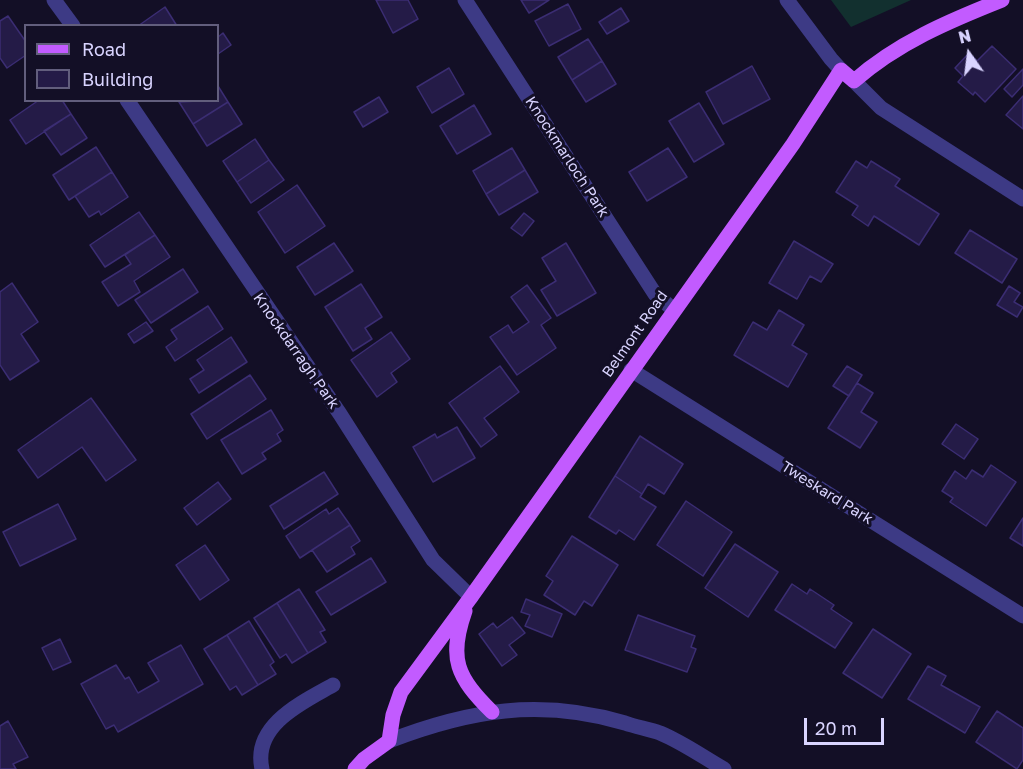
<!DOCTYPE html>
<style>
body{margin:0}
#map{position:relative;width:1023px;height:769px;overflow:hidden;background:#130f26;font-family:"Golos Text",sans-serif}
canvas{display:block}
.legend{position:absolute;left:24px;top:24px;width:195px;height:78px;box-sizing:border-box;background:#130f26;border:2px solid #625e7d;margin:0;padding:8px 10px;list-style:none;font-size:18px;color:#d9d4ff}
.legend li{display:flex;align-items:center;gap:12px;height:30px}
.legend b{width:30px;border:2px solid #625e7d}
.north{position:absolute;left:939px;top:24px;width:60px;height:60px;-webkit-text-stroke:4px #130f26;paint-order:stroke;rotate:346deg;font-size:16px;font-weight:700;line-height:24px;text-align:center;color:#d9d4ff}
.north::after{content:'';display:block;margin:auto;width:21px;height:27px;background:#d9d4ff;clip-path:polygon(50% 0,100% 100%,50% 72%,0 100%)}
.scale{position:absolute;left:804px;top:718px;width:80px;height:27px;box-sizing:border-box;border:3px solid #d9d4ff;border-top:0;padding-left:8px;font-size:18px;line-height:21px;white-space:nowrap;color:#d9d4ff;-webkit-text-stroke:4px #130f26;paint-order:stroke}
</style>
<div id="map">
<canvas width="1023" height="769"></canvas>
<ul class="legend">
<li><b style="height:8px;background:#c25bff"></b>Road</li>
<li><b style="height:16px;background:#241b47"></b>Building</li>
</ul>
<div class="north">N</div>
<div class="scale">20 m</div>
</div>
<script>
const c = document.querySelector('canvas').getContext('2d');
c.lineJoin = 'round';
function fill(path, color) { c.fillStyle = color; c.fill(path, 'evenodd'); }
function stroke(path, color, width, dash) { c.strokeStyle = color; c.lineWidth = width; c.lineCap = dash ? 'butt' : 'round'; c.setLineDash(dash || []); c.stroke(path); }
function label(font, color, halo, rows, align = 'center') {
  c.font = font + ' "Golos Text",sans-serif'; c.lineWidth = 6; c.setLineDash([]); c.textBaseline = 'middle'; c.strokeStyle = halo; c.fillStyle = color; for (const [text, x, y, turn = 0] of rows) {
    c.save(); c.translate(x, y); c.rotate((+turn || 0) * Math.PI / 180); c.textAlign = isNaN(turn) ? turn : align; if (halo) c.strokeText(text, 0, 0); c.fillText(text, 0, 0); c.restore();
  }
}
const green = new Path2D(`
 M831 0H911L851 27Z`);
const building = new Path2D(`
 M376 0H408L418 19 393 33Z
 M521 0H549L529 13Z
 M568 4 581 29 549 46 535 21Z
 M165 7 177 26H138Z
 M621 8 629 21 607 34 599 22Z
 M8 16 26 42V55L7 68 0 58V21Z
 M223 33 231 45 218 54V37Z
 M588 39 602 61 572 80 558 57Z
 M992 46 1016 69 985 102 975 92 973 95 958 82 963 76 955 68 969 53 977 61Z
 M602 61 616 84 586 102 572 80Z
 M752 66 770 99 723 124 706 92Z
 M449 68 464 94 432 113 417 87Z
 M1023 69V85L1012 97 1004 89Z
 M218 86 228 102 193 124 179 102 218 100Z
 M1023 96V129L1006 115Z
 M379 97 388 112 363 127 354 112Z
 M39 100H62L71 114 26 144 10 120Z
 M228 102 242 124 207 146 193 124Z
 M699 103 724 144 694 162 669 121Z
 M474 105 491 134 457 154 440 126Z
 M71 114 87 138 61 155 44 131Z
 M255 139 269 160 237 182 223 161Z
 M96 147 112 172 69 200 53 175Z
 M512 148 525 170 486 194 473 171Z
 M668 148 687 177 647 201 629 172Z
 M269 160 284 180 251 203 237 182Z
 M856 161 867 168 871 161 900 179 895 186 939 214 919 245 874 216 868 226 852 215 858 206 836 192Z
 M525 170 538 192 499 215 486 194Z
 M112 172 128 197 101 215 99 211 89 217 75 196Z
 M297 185 325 226 285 253 258 212Z
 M139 212 155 235 105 267 90 245Z
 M524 213 534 221 522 236 511 228Z
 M970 230 1017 259 1002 283 955 253Z
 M155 235 170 257 134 281 140 292 118 306 102 282 131 264 125 255Z
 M794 241 833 264 821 282 810 276 797 299 769 283Z
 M334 243 353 271 315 295 297 267Z
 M566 243 596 293 557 316 541 290 556 281 542 258Z
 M183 269 198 292 151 323 135 300Z
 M12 283 38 322 21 334 39 361 10 380 0 365V292Z
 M361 284 382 317 365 328 372 339 353 351 325 307Z
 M527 285 551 318 541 325 556 348 517 375 490 337 508 325 513 333 529 322 511 297Z
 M1009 286 1020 293 1014 302 1023 307 1017 317 997 305Z
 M208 306 223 329 175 361 166 347 177 339 171 330Z
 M779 310 804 325 792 345 807 354 788 387 734 355 753 322 767 330Z
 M146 322 153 331 134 343 128 334Z
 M391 332 410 359 391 373 397 382 377 397 351 360Z
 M231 337 247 362 199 393 190 379 204 370 197 360Z
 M500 366 519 392 484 418 497 435 481 447 449 403Z
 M847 366 862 375 849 396 833 386Z
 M250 375 266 399 207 439 191 414Z
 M857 383 873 393 861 412 877 422 860 448 828 428Z
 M91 398 136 460 106 481 82 447 38 478 18 450Z
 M271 410 283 430 277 434 281 441 262 453 266 459 242 474 221 440Z
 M956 424 978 439 964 459 942 444Z
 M457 427 475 458 433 482 413 447 435 434 437 438Z
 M640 436 683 464 664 494 648 484 642 494 615 476Z
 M991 465 1016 482 986 526 950 502 953 498 942 491 955 471 966 479 972 470 983 477Z
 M324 472 338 494 284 529 270 506Z
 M615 476 642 494 640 497 656 507 634 540 619 530 616 534 589 517Z
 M218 482 231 499 197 525 184 508Z
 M686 501 732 532 703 576 657 545Z
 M58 504 76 539 20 566 3 532Z
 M338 508 350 525 300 558 286 536 326 509 329 514Z
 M1023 518V546L1010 538Z
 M350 525 360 541 351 547 355 554 327 572 312 550Z
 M572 536 618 565 592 606 584 601 575 615 544 595 553 581 546 576Z
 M735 544 778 572 748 617 705 588Z
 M205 545 229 580 200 600 176 565Z
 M371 558 386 582 331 615 316 592Z
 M792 584 807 594 810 589 834 605 831 609 852 623 835 648 775 610Z
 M299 589 325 630 320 632 326 642 308 653 277 603Z
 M526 599 562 614 552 637 525 626 530 615 521 612Z
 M277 603 308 653 292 663 286 654 280 658 254 618Z
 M638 615 695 636 691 647 696 649 687 672 625 650Z
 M512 617 525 633 509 645 517 655 502 666 479 634 493 623 497 628Z
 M249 621 274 662 270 665 276 674 258 685 227 635Z
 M873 629 911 654 882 698 843 673Z
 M227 635 258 685 242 695 236 686 230 690 204 649Z
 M60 639 71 662 53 670 42 648Z
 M181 645 203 684 118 732 114 725 106 729 81 684 116 665 125 679 129 677 138 693 159 681 148 663Z
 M928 666 946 676 941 685 980 707 965 733 908 699Z
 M997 711 1023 728V760L1017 769 976 742Z
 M8 721 28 757 13 764 16 769H0V726Z`);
const minor = new Path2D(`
 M54 0 73 26
 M465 0 655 294 674 310
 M787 0 831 59 841 70
 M854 81 881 108 1023 199
 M127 100 340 414 433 560 471 597
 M631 370 1023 616
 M389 741C469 710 540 698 625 723 636 727 649 729 660 733 682 742 703 757 724 769
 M262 769C252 725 303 702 333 685`);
const major = new Path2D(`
 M465 611C448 659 457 677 492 712
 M355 769 364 759 389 741 393 715 401 692 471 597 793 144 841 70 854 81C897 43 949 21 1002 0`);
const streetNames = [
 ["Knockmarloch Park",567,157,57],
 ["Belmont Road",635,334,-55],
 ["Knockdarragh Park",296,351,55],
 ["Tweskard Park",827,493,32]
];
fill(green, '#12302f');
fill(building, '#241b47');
stroke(building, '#3b2d73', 1.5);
stroke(minor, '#3d3a85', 15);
stroke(major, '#c25bff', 15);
label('15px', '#d9d4ff', '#130f26', streetNames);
</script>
